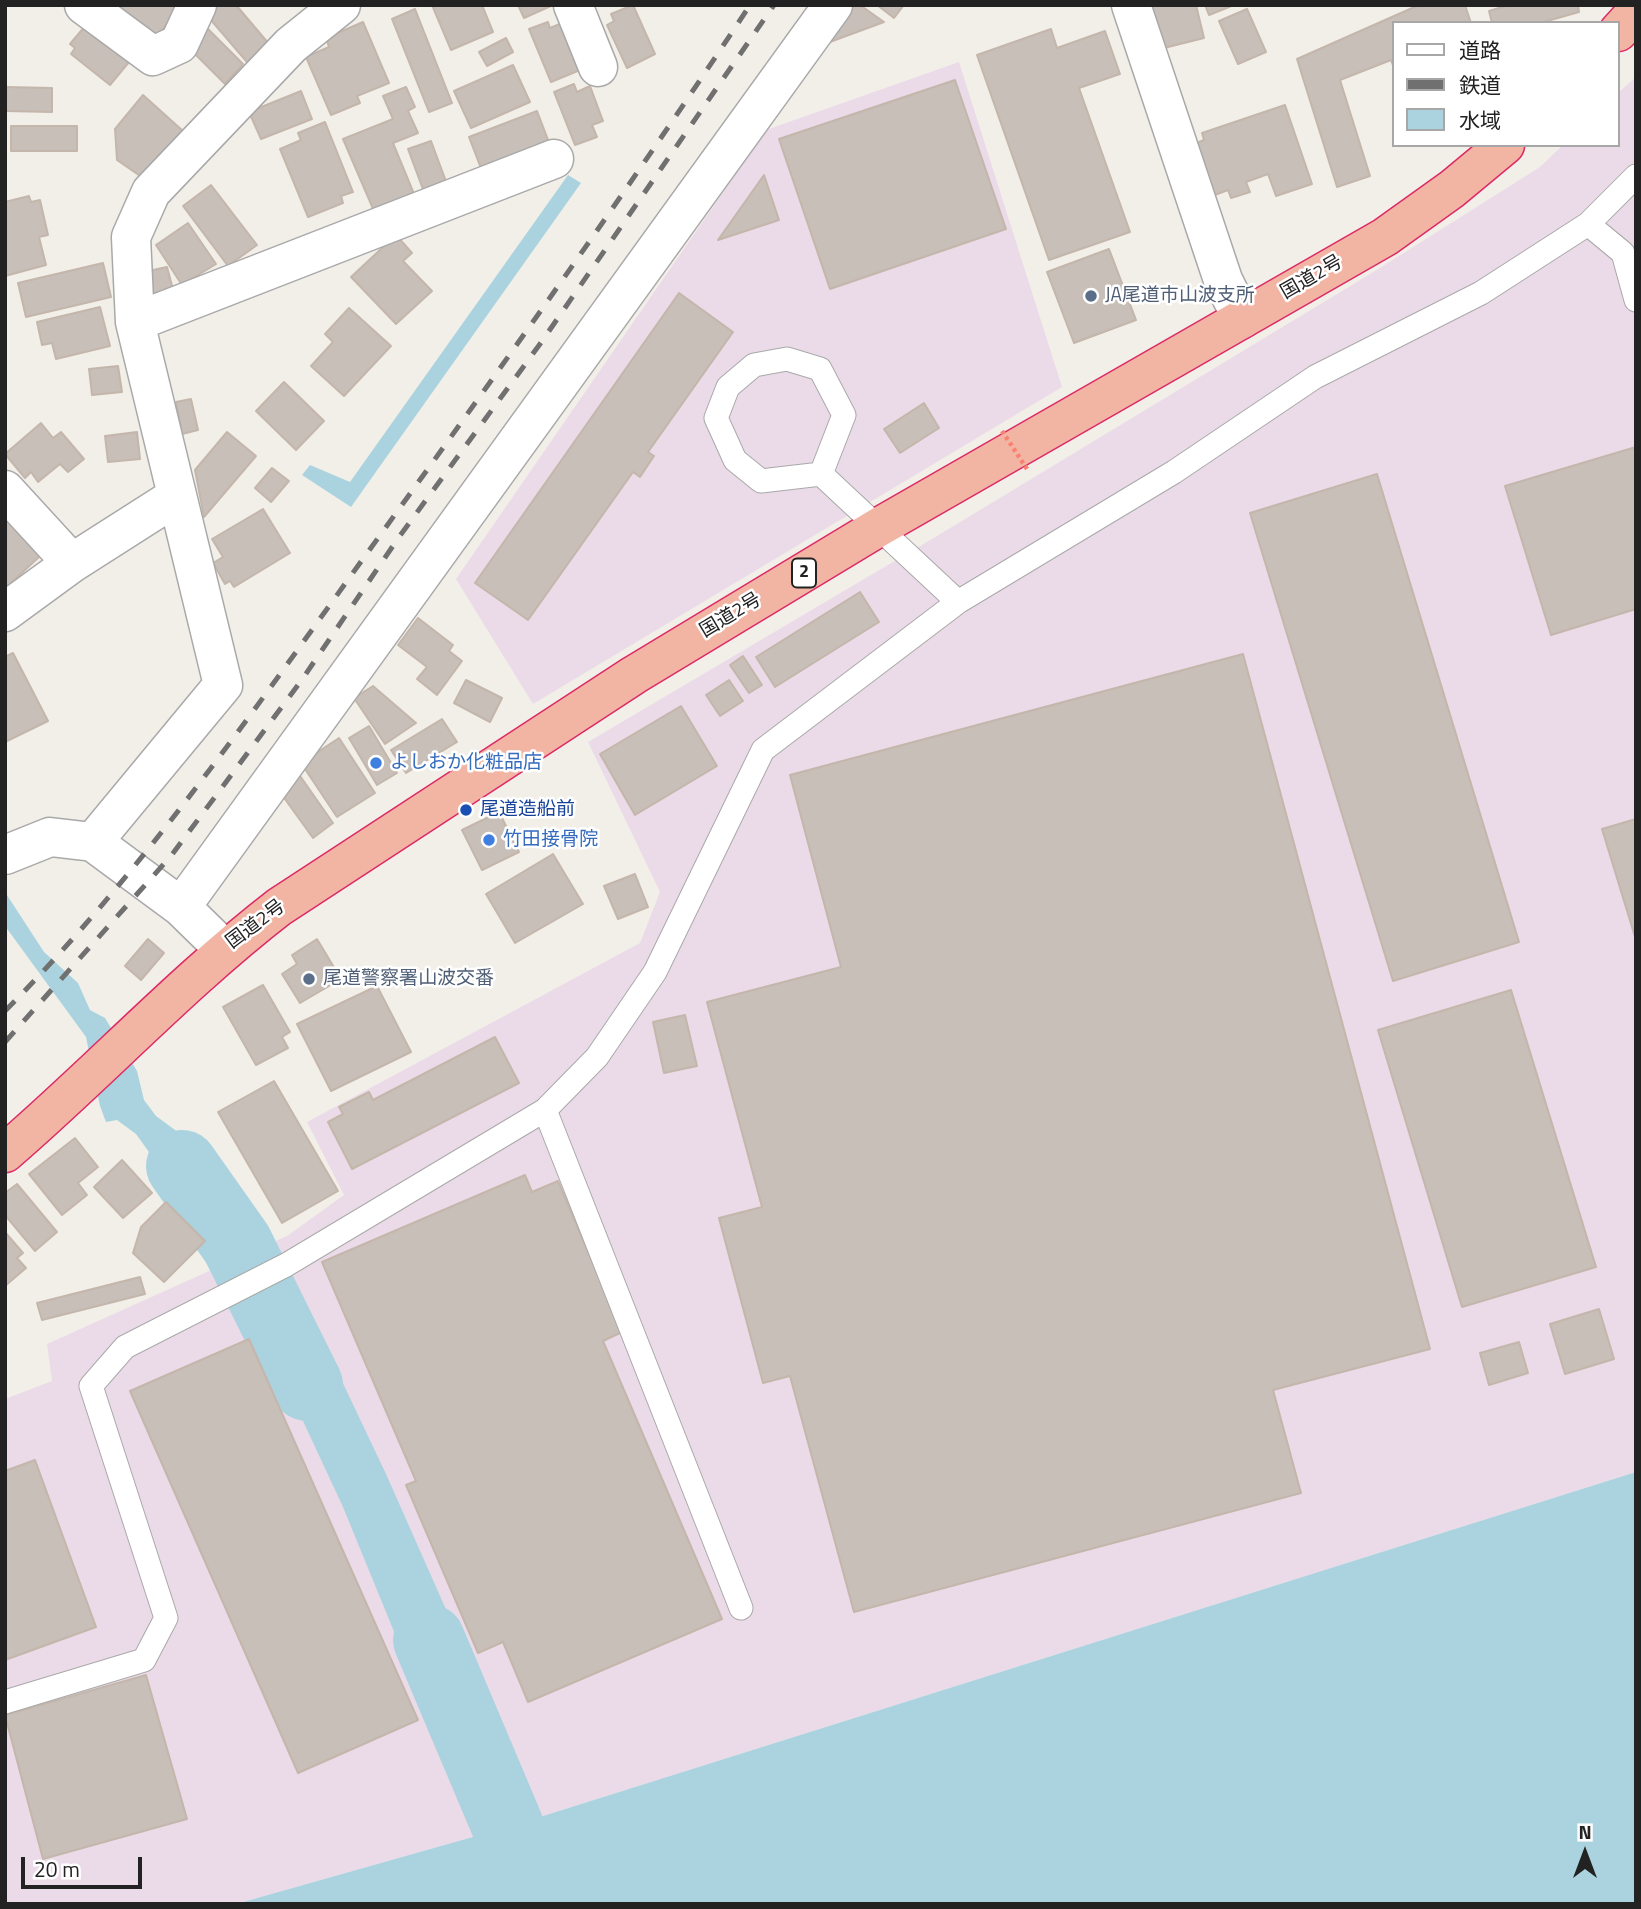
<!DOCTYPE html>
<meta charset="utf-8">
<style>
body{margin:0}
#map{position:relative;width:1641px;height:1909px;overflow:hidden;background:#f2efe9;font-family:"Titillium Web","Noto Sans JP",sans-serif}
canvas{display:block}
.frame{position:absolute;inset:0;border:7px solid #222;pointer-events:none}
.legend{position:absolute;left:1392px;top:21px;width:228px;height:126px;box-sizing:border-box;background:#fff;border:2px solid #a7a7a7;margin:0;padding:9px 12px;list-style:none;font-size:21px;color:#222}
.legend li{display:flex;align-items:center;gap:14px;height:35px}
.legend b{width:35px;border:2px solid #a7a7a7}
.north{position:absolute;left:1550px;top:1818px;width:70px;height:70px;-webkit-text-stroke:5px #fff;paint-order:stroke;rotate:0deg;font-size:19px;font-weight:700;line-height:28px;text-align:center;color:#222}
.north::after{content:'';display:block;margin:auto;width:24px;height:32px;background:#222;clip-path:polygon(50% 0,100% 100%,50% 72%,0 100%)}
.scale{position:absolute;left:21px;top:1857px;width:121px;height:32px;box-sizing:border-box;border:4px solid #222;border-top:0;padding-left:9px;font-size:21px;line-height:24px;white-space:nowrap;color:#222;-webkit-text-stroke:5px #fff;paint-order:stroke}
</style>
<div id="map">
<canvas width="1641" height="1909"></canvas>
<div class="frame"></div>
<ul class="legend">
<li><b style="height:9px;background:#fff"></b>道路</li>
<li><b style="height:9px;background:#707070"></b>鉄道</li>
<li><b style="height:19px;background:#aad3df"></b>水域</li>
</ul>
<div class="north">N</div>
<div class="scale">20 m</div>
</div>
<script>
const c = document.querySelector('canvas').getContext('2d');
c.lineJoin = 'round';
function fill(path, color) { c.fillStyle = color; c.fill(path, 'evenodd'); }
function stroke(path, color, width, dash) { c.strokeStyle = color; c.lineWidth = width; c.lineCap = dash ? 'butt' : 'round'; c.setLineDash(dash || []); c.stroke(path); }
function label(font, color, halo, rows, align = 'center') {
  c.font = font + ' "Titillium Web","Noto Sans JP",sans-serif'; c.lineWidth = 5; c.setLineDash([]); c.textBaseline = 'middle'; c.strokeStyle = halo; c.fillStyle = color; for (const [text, x, y, turn = 0] of rows) {
    c.save(); c.translate(x, y); c.rotate((+turn || 0) * Math.PI / 180); c.textAlign = isNaN(turn) ? turn : align; if (halo) c.strokeText(text, 0, 0); c.fillText(text, 0, 0); c.restore();
  }
}
const industrial = new Path2D(`
 M959 62 1062 387 533 704 456 579 766 130Z
 M1636 77V1472L508 1827 236 1904H5V1399L52 1381 47 1344 287 1236 344 1195 307 1122 640 943 660 892 588 742 937 536 1375 271 1540 167 1563 145H1618V93Z`);
const water = new Path2D(`
 M568 175 581 183 351 507 302 475 310 465 350 482Z
 M5 892 44 952 78 983 90 1010 105 1018 137 1071 144 1100 156 1116 186 1138 217 1171 261 1236 223 1255 136 1134 117 1120 106 1122 100 1106 86 1037 5 926Z
 M294 1280 386 1474 495 1720 440 1744 343 1507 249 1305Z
 M1636 1472V1904H236L508 1827Z`);
const river = new Path2D(`
 M182 1166 237 1244 307 1385
 M429 1640 508 1827`);
const building = new Path2D(`
 M97 5H180L158 36 126 12Z
 M212 5H236L269 44 247 62 204 12Z
 M432 5H482L493 32 451 50Z
 M518 5H553L524 18Z
 M633 5 655 54 627 68 607 25 614 21 611 14Z
 M854 5H860L884 22 819 46Z
 M877 5H904L894 18Z
 M1149 5H1196L1204 38 1160 49Z
 M1205 5H1234L1209 15Z
 M1419 5H1465L1471 23H1394V68L1391 60 1340 80 1370 176 1337 187 1297 59Z
 M1509 5H1578L1579 12 1540 23H1492L1489 11Z
 M415 9 452 103 429 112 392 19Z
 M1247 9 1266 52 1238 64 1219 21Z
 M363 22 389 83 357 96 360 103 331 115 306 57 329 47 326 38Z
 M548 22 550 28 560 24 580 70 551 82 529 29Z
 M86 25 129 62 110 85 71 54 75 48 70 44Z
 M205 26 243 64 225 84 186 45Z
 M1051 29 1057 48 1105 31 1120 74 1079 88 1130 232 1049 260 977 55Z
 M506 38 513 52 487 66 479 52Z
 M513 65 530 102 471 128 454 91Z
 M955 80 1006 229 830 289 779 139Z
 M574 84 577 92 590 86 603 121 592 125 597 137 575 145 554 92Z
 M5 87 52 88V112L5 111Z
 M406 87 415 107 408 111 418 133 393 143 414 194 374 211 343 139 393 119 383 96Z
 M301 91 312 119 261 139 249 112Z
 M143 95 183 131 143 178 117 160 115 129Z
 M1285 105 1312 184 1276 196 1268 174 1246 182 1250 192 1231 198 1228 190 1212 196 1194 144 1204 140 1202 133Z
 M537 111 550 145 482 171 469 137Z
 M325 122 353 192 341 196 343 203 308 217 280 149 301 140 298 133Z
 M11 126H77V151H11Z
 M431 141 447 184 424 192 408 149Z
 M764 175 779 220 718 240Z
 M211 185 257 245 228 266 183 206Z
 M29 196 31 202 40 200 48 235 39 237 46 265 5 276V202Z
 M188 223 216 264 182 285 156 245Z
 M396 235 412 253 403 261 432 291 396 324 351 277Z
 M1109 249 1136 320 1074 343 1047 272Z
 M103 263 111 297 26 317 18 283Z
 M167 267 174 293 155 298 148 271Z
 M679 293 733 332 648 452 654 456 640 477 633 472 528 620 475 583Z
 M100 307 110 346 56 359 52 343 42 345 37 322Z
 M349 308 391 346 344 396 311 366 333 342 325 334Z
 M118 366 122 392 92 395 89 369Z
 M284 382 324 421 296 450 256 411Z
 M191 399 198 430 182 434 176 402Z
 M924 403 939 428 900 453 884 429Z
 M41 423 53 438 61 432 84 459 68 472 60 464 38 482 31 472 25 478 5 454Z
 M137 432 140 459 108 462 105 436Z
 M227 432 256 456 204 517 195 470Z
 M1636 447V609L1551 635 1505 486Z
 M272 468 289 481 271 502 255 488Z
 M1377 474 1519 942 1393 981 1250 513Z
 M263 509 290 553 234 587 230 581 225 584 213 563 223 557 212 539Z
 M5 517 41 555 8 586 5 583Z
 M860 592 879 622 775 687 756 657Z
 M418 618 453 645 449 651 462 661 437 695 417 679 427 667 398 645Z
 M13 653 48 721 5 742V657Z
 M1243 654 1430 1349 1273 1390 1301 1493 854 1612 790 1376 763 1383 719 1218 762 1207 707 1002 841 967 790 775Z
 M743 656 762 685 749 693 730 665Z
 M466 680 502 698 490 722 454 703Z
 M729 680 743 701 720 716 706 695Z
 M373 686 416 723 385 744 354 698Z
 M681 706 717 766 635 815 600 754Z
 M442 719 457 742 406 773 391 750Z
 M369 726 397 773 377 785 349 738Z
 M339 738 375 793 337 817 301 763Z
 M298 773 333 823 313 838 277 788Z
 M499 812 519 852 482 870 462 830Z
 M1636 819V940L1602 829Z
 M553 854 583 904 515 943 486 894Z
 M635 874 648 907 618 919 604 886Z
 M148 939 164 953 141 980 125 966Z
 M317 939 341 979 300 1003 282 974 297 964 292 955Z
 M263 985 290 1032 282 1037 288 1048 256 1065 223 1007Z
 M377 986 411 1052 331 1091 297 1024Z
 M1511 990 1596 1267 1462 1307 1378 1030Z
 M685 1015 697 1066 664 1073 653 1022Z
 M495 1037 519 1083 352 1169 328 1122 343 1114 339 1107 369 1092 373 1100Z
 M274 1081 338 1191 282 1223 218 1112Z
 M75 1138 98 1167 78 1183 87 1195 62 1215 29 1174Z
 M122 1160 152 1193 123 1218 94 1187Z
 M525 1175 532 1192 558 1181 622 1332 603 1341 722 1619 528 1702 503 1642 478 1653 406 1485 416 1481 322 1262Z
 M17 1184 57 1232 35 1251 5 1215V1193Z
 M166 1202 205 1241 164 1282 133 1253 141 1227Z
 M5 1232 23 1253 17 1258 26 1268 5 1286Z
 M140 1277 145 1294 42 1320 37 1303Z
 M1599 1309 1614 1359 1565 1374 1550 1324Z
 M249 1339 418 1720 298 1773 130 1391Z
 M1519 1342 1528 1373 1489 1385 1480 1353Z
 M35 1460 96 1627 5 1660V1471Z
 M146 1675 187 1819 43 1859 5 1715Z`);
const service = new Path2D(`
 M1588 224 1623 253 1636 300
 M821 474 844 415 820 369 787 359 754 365 728 387 716 418 735 460 761 481 821 474 958 602 1174 472 1315 377 1481 293 1588 224 1636 176
 M545 1110 741 1608
 M5 1702 144 1660 166 1618 91 1386 125 1347 286 1265 545 1110 597 1057 655 972 763 750 958 602`);
const minor = new Path2D(`
 M84 5 153 56 179 44 197 5
 M573 5 598 67
 M1131 5 1223 280 1242 319
 M135 322 554 159
 M5 490 72 563 177 496
 M5 612 72 563
 M93 842 223 685 135 322 131 237 151 192 291 45 341 5
 M5 855 50 837 93 842 181 907 224 949
 M181 907 833 5`);
const trunk = new Path2D(`
 M1618 32 1636 12
 M5 1153C98 1073 182 982 279 907L634 675 879 527 1385 237 1452 189 1505 145`);
const rail = new Path2D(`
 M5 1011C139 876 249 717 360 563 493 379 625 195 750 5
 M5 1042 171 856 301 681 399 537 540 344 774 5`);
const pathBridge = new Path2D(`
 M1002 431 1029 472`);
const markers = [
 [1091,296,7,"#5c6f8a"],
 [376,763,7,"#3f7fe0"],
 [466,810,7,"#1a4fb4"],
 [489,840,7,"#3f7fe0"],
 [309,979,7,"#5c6f8a"]
];
const shields = [
 [804,573,24]
];
const shieldNames = [
 ["2",804,573]
];
const streetNames = [
 ["国道2号",1312,278,-30],
 ["国道2号",731,616,-31],
 ["国道2号",256,925,-37]
];
const serviceNames = [
 ["JA尾道市山波支所",1105,296],
 ["尾道警察署山波交番",323,979]
];
const shopNames = [
 ["よしおか化粧品店",390,763],
 ["竹田接骨院",503,840]
];
const transitNames = [
 ["尾道造船前",480,810]
];
fill(industrial, '#ebdbe8');
fill(water, '#aad3df');
stroke(river, '#aad3df', 72);
fill(building, '#c7bfb8');
stroke(building, '#c4b6ab', 2);
stroke(service, '#a9a9a9', 25);
stroke(minor, '#a9a9a9', 41);
stroke(trunk, '#dc2a67', 41);
stroke(service, '#fff', 23);
stroke(minor, '#fff', 38);
stroke(trunk, '#f2b4a3', 38);
stroke(rail, '#707070', 5, [14, 14]);
stroke(pathBridge, '#fa8072', 4.5, [3.5, 3.5]);
for (const [x, y, r, color] of markers) { const dot = new Path2D(); dot.arc(x, y, r, 0, 2 * Math.PI); c.fillStyle = color; c.fill(dot); stroke(dot, '#fff', 2.5); }
for (const [x, y, w] of shields) { const box = new Path2D(); box.roundRect(x - w / 2, y - 14.5, w, 29, 5); c.fillStyle = '#fff'; c.fill(box); stroke(box, '#222', 2); }
label('bold 18px', '#222', null, shieldNames);
label('19px', '#222', '#fff', streetNames);
label('19px', '#4e5e75', '#fff', serviceNames, 'left');
label('19px', '#366cbe', '#fff', shopNames, 'left');
label('19px', '#164399', '#fff', transitNames, 'left');
</script>
